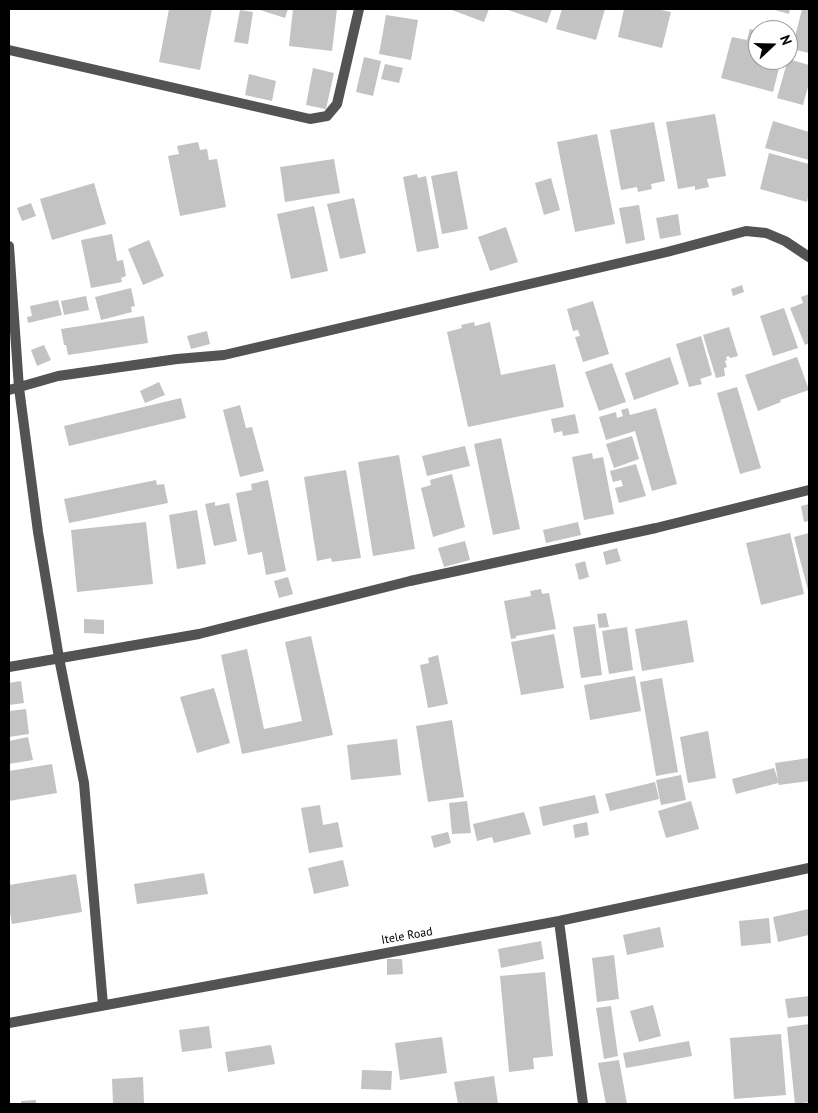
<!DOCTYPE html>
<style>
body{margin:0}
#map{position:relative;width:818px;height:1113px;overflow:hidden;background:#fff;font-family:"PT Sans",sans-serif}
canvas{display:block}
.frame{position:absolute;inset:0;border:10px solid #000;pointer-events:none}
.north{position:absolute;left:748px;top:20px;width:50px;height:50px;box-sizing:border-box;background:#fff;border:1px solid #999;border-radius:50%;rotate:69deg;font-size:14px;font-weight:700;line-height:20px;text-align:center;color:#000}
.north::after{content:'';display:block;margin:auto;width:18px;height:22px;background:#000;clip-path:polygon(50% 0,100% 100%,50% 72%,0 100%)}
</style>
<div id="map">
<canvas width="818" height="1113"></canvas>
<div class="frame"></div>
<div class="north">N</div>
</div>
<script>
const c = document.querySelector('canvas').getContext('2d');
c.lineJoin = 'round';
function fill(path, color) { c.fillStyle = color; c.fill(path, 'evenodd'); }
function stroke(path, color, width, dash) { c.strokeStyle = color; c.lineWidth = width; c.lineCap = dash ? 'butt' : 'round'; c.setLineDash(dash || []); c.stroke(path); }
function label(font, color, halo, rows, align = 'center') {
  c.font = font + ' "PT Sans",sans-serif'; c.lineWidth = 4; c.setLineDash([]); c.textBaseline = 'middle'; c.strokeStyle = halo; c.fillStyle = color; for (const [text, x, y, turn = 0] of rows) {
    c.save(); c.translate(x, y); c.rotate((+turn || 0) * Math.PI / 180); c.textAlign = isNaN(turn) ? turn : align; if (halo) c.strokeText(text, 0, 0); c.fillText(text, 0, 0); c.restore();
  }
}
const building = new Path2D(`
 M169 9H212L200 70 159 62Z
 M257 9H288L285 18Z
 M293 9H337L332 51 289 46Z
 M449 9H489L484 22Z
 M505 9H552L547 23Z
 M562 9H605L596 40 556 29Z
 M624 9H656L671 12 662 48 618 37Z
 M771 9H790L789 14Z
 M802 9H809V53L792 49Z
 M240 10 253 12 248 44 234 42Z
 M386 15 418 20 411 60 379 54Z
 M750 29 758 31V60H781L773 92 721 78 732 37 747 40Z
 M364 57 381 61 373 96 356 92Z
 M788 59 809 65V83L803 105 777 98Z
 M385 64 403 68 399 83 381 79Z
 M313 68 334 73 326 109 306 105Z
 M249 74 276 81 272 101 245 95Z
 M715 114 726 176 707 179 709 187 695 190V186L678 189 666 122Z
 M773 121 809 132V160L765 148Z
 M654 122 665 181 651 184 652 189 638 192 637 187 621 190 610 130Z
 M597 134 615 224 575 232 557 142Z
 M198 142 200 150 207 149 209 160 217 159 226 207 180 216 168 156 179 154 177 146Z
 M769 153 809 164V193L807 202 760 189Z
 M334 159 340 193 285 202 280 167Z
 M457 171 468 229 442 234 431 176Z
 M417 174 418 178 426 176 439 248 417 252 403 177Z
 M551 178 560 210 544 215 535 183Z
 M94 183 106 224 52 240 40 199Z
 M354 198 366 253 340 259 327 204Z
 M31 203 36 216 22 221 17 208Z
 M639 205 645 240 626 244 619 208Z
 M314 206 328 271 291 279 277 214Z
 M678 214 681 235 660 239 656 218Z
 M506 227 518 262 490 271 478 237Z
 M112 234 117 261 123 260 126 276 121 278 122 282 91 288 81 240Z
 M149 240 164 276 143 285 128 249Z
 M742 285 744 292 733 296 731 289Z
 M131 288 135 306 131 307 132 312 101 320 95 297Z
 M809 294V343L805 345 790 308 803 303 801 297Z
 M86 296 89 310 64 315 61 301Z
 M58 300 62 315 28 323 27 317 32 316 30 306Z
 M593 301 609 354 583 362 575 337 580 336 578 330 573 331 567 309Z
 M784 308 798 348 773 356 760 316Z
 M144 316 148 343 68 355 66 345H64L61 329Z
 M474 322 475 326 490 322 501 375 555 364 564 407 468 427 447 332 462 328 461 325Z
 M729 327 738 356 730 358 729 356 726 357 727 360 725 361 727 367 724 368 725 376 716 378 703 335Z
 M207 331 210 344 191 349 187 336Z
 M701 336 712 375 700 379 702 384 689 387 676 344Z
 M44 345 51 360 37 366 31 350Z
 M670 357 679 384 634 400 625 373Z
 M797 357 809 390 780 400 781 402 758 411 745 375Z
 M612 363 626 402 599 411 585 372Z
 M159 382 165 395 145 403 140 391Z
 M737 387 761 468 740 474 717 393Z
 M181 398 186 418 69 446 64 426Z
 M240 405 246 428 252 427 264 471 240 477 223 410Z
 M628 408 630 415 656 408 677 484 652 491 635 431 606 440 599 417 616 412 617 418 623 416 621 410Z
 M575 414 579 433 563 436 562 431 554 433 551 419Z
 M632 436 639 459 614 468 606 444Z
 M501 438 520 529 493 535 474 444Z
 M465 446 470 466 427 476 422 456Z
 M592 453 593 459 603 457 614 514 584 520 572 457Z
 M399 455 415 549 373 556 358 462Z
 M636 464 646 496 619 503 615 488 623 486 621 480 613 482 610 471Z
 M346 470 361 558 332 562 331 558 317 561 304 477Z
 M452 474 465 527 433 537 421 488 431 485 430 480Z
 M156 480 157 485 164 484 168 503 69 523 64 499Z
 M268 480 286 571 266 575 262 552 248 555 236 493 252 490 251 484Z
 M215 502V506L229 503 237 541 214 546 205 504Z
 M809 504V521L804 522 801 506Z
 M197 510 206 564 177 569 169 515Z
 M146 522 153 584 77 592 71 530Z
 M578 522 581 535 546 543 543 530Z
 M790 533 804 594 761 605 746 543Z
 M809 533V594L794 537Z
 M465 541 470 560 444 567 438 548Z
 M617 548 621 561 606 565 603 552Z
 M585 561 589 577 579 580 575 564Z
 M288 577 293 594 279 598 274 581Z
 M541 589 542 594 549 593 556 629 516 636V638L511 639 504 601 531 596 530 591Z
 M606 613 609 627 599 628 597 614Z
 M84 619 104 620V634L84 633Z
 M687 620 694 662 642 671 635 629Z
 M595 624 602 675 581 678 573 627Z
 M627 627 633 670 609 674 602 631Z
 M554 634 564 688 521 695 511 642Z
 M311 636 333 735 242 754 221 655 247 649 264 729 302 721 285 642Z
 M438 655 448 704 428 708 420 665 429 663 428 658Z
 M635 676 641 711 590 720 584 685Z
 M662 678 678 772 656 776 640 682Z
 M21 681 24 703 9 705V683Z
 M214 688 230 743 197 753 180 697Z
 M26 709 29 734 9 737V711Z
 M452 720 464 797 428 802 416 726Z
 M708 731 716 778 688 783 680 737Z
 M28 737 33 760 9 764V741Z
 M397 739 401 775 351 780 347 745Z
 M809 758V781L779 785 778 783 736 794 732 779 774 768 778 780 775 763Z
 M52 764 57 793 9 801V771Z
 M681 775 686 800 661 805 656 780Z
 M655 782 659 799 610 811 605 794Z
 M595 795 599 813 543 826 539 807Z
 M467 801 471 833 452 834 449 803Z
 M691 801 699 829 666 838 658 811Z
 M320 805 323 825 338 822 343 847 309 853 301 808Z
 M524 812 531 834 494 843 492 837 477 841 473 824Z
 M587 822 589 835 575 838 573 825Z
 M448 832 451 843 434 848 431 836Z
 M343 860 349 886 314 894 308 868Z
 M204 873 208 894 137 904 134 884Z
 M76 874 82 912 12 924 9 907V885Z
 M809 909V935L778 942 773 917Z
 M769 918 771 943 741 946 739 921Z
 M660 927 664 947 627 955 623 935Z
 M541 941 544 959 501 968 498 949Z
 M614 955 619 999 597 1002 592 958Z
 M387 959H402L403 974 387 975Z
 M545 972 553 1056 533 1058 534 1069 509 1072 500 976Z
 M809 996V1016L788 1018 785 999Z
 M653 1005 661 1036 639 1042 630 1011Z
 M611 1006 618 1056 604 1059 596 1008Z
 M809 1024V1102L795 1104 787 1027Z
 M209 1026 212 1048 182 1052 179 1030Z
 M781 1034 786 1095 734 1099 730 1038Z
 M442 1037 447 1073 400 1080 395 1043Z
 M689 1041 692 1056 626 1068 623 1053Z
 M271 1045 275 1064 228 1072 225 1052Z
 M619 1060 627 1104H606L598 1063Z
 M362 1070 392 1071 391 1090 361 1089Z
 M494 1076 498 1104H458L454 1082Z
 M143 1077 144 1104H113L112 1079Z
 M36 1100V1104H21V1101Z`);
const minor = new Path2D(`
 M9 50 310 119 327 116 337 104 359 9
 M9 246 19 388 38 532 59 658 84 783 103 1005
 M9 390 58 376 177 359 224 355 667 252 746 231 766 233 785 241 809 257
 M9 667 199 634 410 581 656 528 809 490
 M559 921 583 1104
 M9 1023 559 921 809 868`);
const streetNames = [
 ["Itele Road",407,936,-10]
];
fill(building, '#c3c3c3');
stroke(minor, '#535353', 10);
label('12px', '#000', '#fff', streetNames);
</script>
